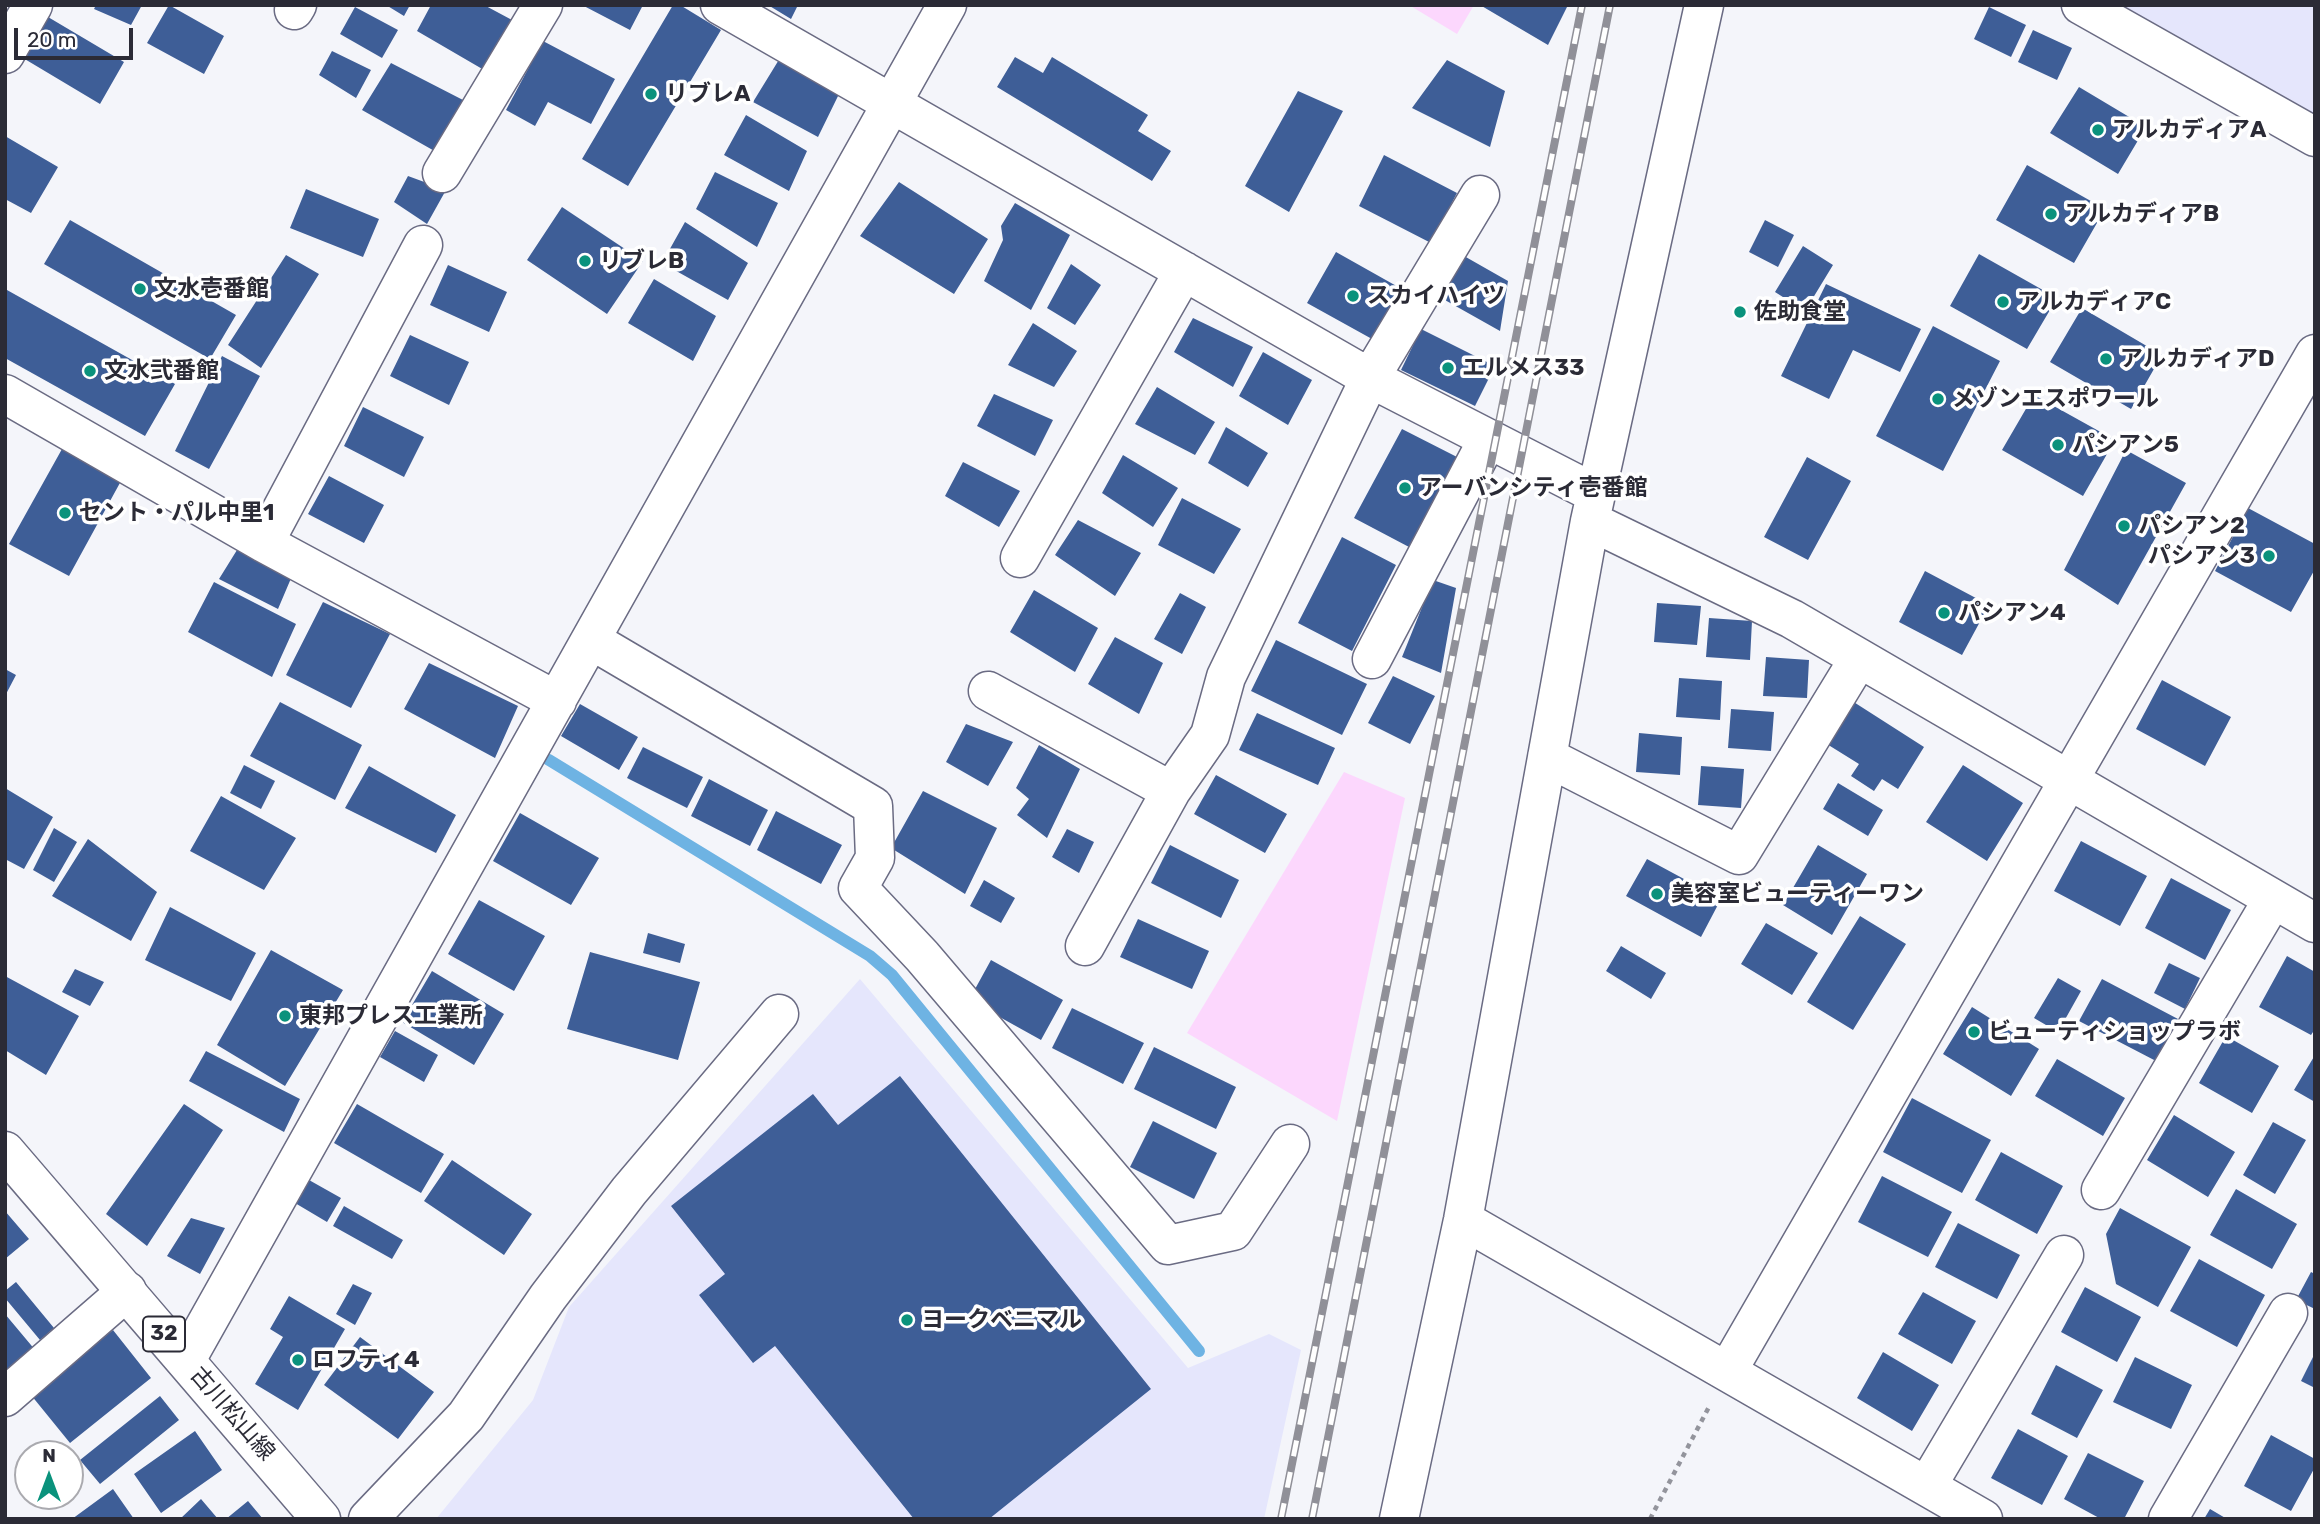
<!DOCTYPE html>
<meta charset="utf-8">
<style>
body{margin:0}
#map{position:relative;width:2320px;height:1524px;overflow:hidden;background:#f4f5fa;font-family:Rubik,sans-serif}
canvas{display:block}
.frame{position:absolute;inset:0;border:7px solid #2b2b36;pointer-events:none}
.north{position:absolute;left:14px;top:1440px;width:70px;height:70px;box-sizing:border-box;background:#fff;border:2px solid #aaaaaf;border-radius:50%;rotate:0deg;font-size:19px;font-weight:700;line-height:28px;text-align:center;color:#2b2b36}
.north::after{content:'';display:block;margin:auto;width:24px;height:32px;background:#0a927c;clip-path:polygon(50% 0,100% 100%,50% 72%,0 100%)}
.scale{position:absolute;left:14px;top:28px;width:119px;height:32px;box-sizing:border-box;border:4px solid #2b2b36;border-top:0;padding-left:9px;font-size:21px;line-height:24px;white-space:nowrap;color:#2b2b36;-webkit-text-stroke:5px #fff;paint-order:stroke}
</style>
<div id="map">
<canvas width="2320" height="1524"></canvas>
<div class="frame"></div>
<div class="north">N</div>
<div class="scale">20 m</div>
</div>
<script>
const c = document.querySelector('canvas').getContext('2d');
c.lineJoin = 'round';
function fill(path, color) { c.fillStyle = color; c.fill(path, 'evenodd'); }
function stroke(path, color, width, dash) { c.strokeStyle = color; c.lineWidth = width; c.lineCap = dash ? 'butt' : 'round'; c.setLineDash(dash || []); c.stroke(path); }
function label(font, color, halo, rows, align = 'center') {
  c.font = font + ' Rubik,"Noto Sans JP",sans-serif'; c.lineWidth = 7; c.setLineDash([]); c.textBaseline = 'middle'; c.strokeStyle = halo; c.fillStyle = color; for (const [text, x, y, turn = 0] of rows) {
    c.save(); c.translate(x, y); c.rotate((+turn || 0) * Math.PI / 180); c.textAlign = isNaN(turn) ? turn : align; if (halo) c.strokeText(text, 0, 0); c.fillText(text, 0, 0); c.restore();
  }
}
const built = new Path2D(`
 M2120 5H2315V120Z
 M860 979 1188 1368 1269 1334 1301 1350 1264 1519H436L533 1400 569 1307Z`);
const green = new Path2D(`
 M1409 5H1474L1457 34Z
 M1344 772 1405 798 1337 1121 1187 1033Z`);
const stream = new Path2D(`
 M549 760 870 956 892 975 1199 1351`);
const building = new Path2D(`
 M96 5H142L131 25 94 9Z
 M169 5 224 36 204 74 147 43Z
 M386 5H410L404 16Z
 M431 5H484L512 20 484 70 417 31Z
 M582 5H643L630 30Z
 M673 5H680L721 30 628 186 582 159Z
 M768 5H798L791 19Z
 M1480 5H1568L1548 45Z
 M355 7 398 30 382 58 340 34Z
 M1989 7 2026 25 2011 57 1974 39Z
 M48 17 124 62 100 104 23 58Z
 M2033 30 2072 48 2057 80 2018 62Z
 M543 41 615 79 591 124 548 102 535 126 506 110Z
 M332 51 371 70 356 98 319 75Z
 M1015 57 1043 73 1052 57 1148 115 1138 131 1171 151 1152 181 997 87Z
 M780 58 839 94 818 137 753 102Z
 M1447 60 1505 91 1490 147 1412 108Z
 M391 63 463 100 438 153 362 110Z
 M2079 87 2146 127 2118 174 2050 133Z
 M1298 91 1343 111 1289 212 1245 186Z
 M746 115 807 151 789 191 724 155Z
 M5 136 58 167 31 213 5 199Z
 M1384 155 1457 193 1431 243 1359 206Z
 M2027 165 2105 209 2074 263 1996 220Z
 M715 172 778 203 757 247 696 209Z
 M408 176 446 190 427 224 394 202Z
 M899 182 988 239 954 294 860 236Z
 M306 189 379 219 363 257 290 228Z
 M1015 203 1070 235 1031 310 984 281 1003 240 1001 226Z
 M562 207 643 261 607 314 527 260Z
 M70 220 236 315 210 359 44 264Z
 M1765 220 1794 235 1778 267 1749 252Z
 M685 222 748 263 728 300 662 263Z
 M1803 246 1833 265 1805 311 1775 292Z
 M1336 252 1400 288 1372 339 1307 303Z
 M1457 252 1508 281 1500 331 1436 295Z
 M1979 254 2057 298 2027 349 1950 306Z
 M286 255 319 274 261 368 228 345Z
 M1071 264 1101 285 1075 325 1047 308Z
 M448 265 507 292 489 332 430 305Z
 M654 279 716 316 693 361 628 323Z
 M1826 284 1921 329 1900 372 1853 350 1829 399 1781 376Z
 M7 290 175 384 145 436 5 358Z
 M2082 308 2162 355 2131 409 2050 362Z
 M1193 318 1253 347 1233 387 1174 352Z
 M1033 323 1077 351 1054 387 1008 365Z
 M1933 326 2000 361 1943 471 1876 436Z
 M1421 329 1495 366 1475 406 1401 370Z
 M410 335 469 362 449 405 390 376Z
 M1263 352 1312 380 1288 425 1239 396Z
 M222 356 260 376 209 469 175 451Z
 M1157 387 1215 422 1195 455 1135 424Z
 M994 394 1053 420 1035 456 977 426Z
 M2034 395 2115 440 2083 496 2002 450Z
 M363 407 424 437 404 477 344 446Z
 M1226 427 1268 453 1248 487 1208 463Z
 M1402 429 1457 457 1409 547 1354 518Z
 M62 449 121 481 69 576 9 544Z
 M2126 450 2186 483 2118 605 2064 570Z
 M1123 455 1178 488 1153 527 1102 493Z
 M1807 457 1851 481 1808 560 1764 537Z
 M963 462 1020 491 999 527 945 496Z
 M329 476 384 505 364 543 308 514Z
 M1182 498 1241 529 1214 574 1158 545Z
 M2248 508 2315 544V569L2291 612 2215 571Z
 M1078 520 1141 553 1115 596 1055 555Z
 M1342 537 1396 565 1352 651 1298 623Z
 M237 550 292 576 278 609 219 579Z
 M1925 571 1989 605 1962 655 1899 622Z
 M1433 580 1456 588 1441 673 1402 657Z
 M214 582 296 624 272 677 188 632Z
 M1034 590 1098 628 1075 672 1010 632Z
 M1180 593 1206 607 1182 654 1154 639Z
 M323 602 390 634 351 708 286 675Z
 M1657 603 1701 606 1697 645 1654 642Z
 M1709 618 1752 621 1750 660 1706 657Z
 M1115 637 1163 663 1139 714 1088 684Z
 M1276 640 1367 684 1342 735 1251 691Z
 M1766 657 1809 660 1807 698 1763 696Z
 M429 663 518 706 495 758 404 709Z
 M5 669 16 675 5 696Z
 M1393 676 1435 696 1410 744 1368 723Z
 M1679 678 1722 681 1720 720 1676 717Z
 M2162 680 2231 717 2205 766 2136 729Z
 M1849 699 1924 747 1898 789 1882 779 1874 791 1851 776 1859 764 1822 741Z
 M280 702 362 745 335 800 250 756Z
 M580 704 638 737 619 770 561 736Z
 M1731 709 1774 712 1771 751 1728 748Z
 M1257 713 1335 748 1318 785 1239 750Z
 M966 724 1013 742 988 786 946 762Z
 M1639 733 1682 737 1680 775 1636 772Z
 M1039 745 1080 769 1047 838 1017 815 1029 799 1016 788Z
 M643 747 703 777 687 808 627 778Z
 M244 765 275 781 261 809 230 793Z
 M1963 765 2023 803 1987 861 1926 822Z
 M369 766 456 815 436 853 345 808Z
 M1701 766 1744 769 1741 808 1698 805Z
 M1216 775 1287 814 1265 853 1194 814Z
 M709 779 768 810 750 846 691 816Z
 M1838 783 1883 810 1868 836 1823 809Z
 M5 788 53 817 24 869 5 859Z
 M923 791 997 828 965 894 891 848Z
 M221 796 296 838 264 890 190 851Z
 M776 811 842 845 821 884 757 850Z
 M520 813 599 858 571 905 493 861Z
 M54 828 77 842 54 882 33 870Z
 M1067 829 1094 842 1079 873 1052 857Z
 M88 839 157 892 131 941 52 896Z
 M2081 841 2147 876 2120 926 2054 891Z
 M1170 845 1239 880 1221 918 1151 883Z
 M1818 845 1867 874 1832 935 1783 905Z
 M1647 859 1721 899 1701 937 1626 896Z
 M2171 878 2231 910 2205 960 2145 928Z
 M984 880 1015 898 1001 923 970 906Z
 M479 900 545 936 514 991 448 954Z
 M170 907 256 953 231 1001 145 960Z
 M1860 916 1906 944 1853 1030 1807 1002Z
 M1138 919 1209 951 1192 989 1120 957Z
 M1766 923 1818 953 1792 995 1741 964Z
 M648 933 685 944 680 963 643 953Z
 M1621 946 1666 973 1651 999 1606 971Z
 M271 950 343 990 285 1086 217 1045Z
 M590 952 700 982 678 1060 567 1029Z
 M2287 956 2315 972V1029L2311 1035 2259 1007Z
 M991 960 1063 1000 1041 1040 969 1000Z
 M2169 963 2200 978 2185 1009 2154 993Z
 M75 969 104 982 90 1006 62 992Z
 M432 971 504 1014 474 1065 402 1022Z
 M5 976 79 1016 46 1075 5 1050Z
 M2058 978 2081 991 2058 1032 2034 1018Z
 M2102 979 2178 1019 2156 1061 2079 1021Z
 M1972 1007 2039 1049 2011 1096 1943 1054Z
 M1072 1008 1144 1043 1123 1084 1052 1048Z
 M395 1031 438 1055 424 1082 380 1057Z
 M2226 1036 2279 1066 2252 1113 2199 1083Z
 M1154 1047 1236 1087 1216 1129 1134 1089Z
 M206 1051 300 1099 284 1132 189 1081Z
 M2315 1055V1102L2294 1090Z
 M2057 1059 2125 1098 2103 1136 2035 1096Z
 M900 1076 1151 1389 989 1519H914L775 1346 753 1363 699 1295 725 1274 671 1206 813 1094 838 1125Z
 M1912 1098 1991 1140 1962 1193 1883 1152Z
 M184 1104 223 1130 147 1246 106 1214Z
 M357 1104 444 1154 421 1193 334 1143Z
 M2174 1115 2235 1152 2208 1197 2147 1160Z
 M1153 1121 1217 1153 1194 1199 1130 1167Z
 M2273 1122 2306 1140 2275 1194 2243 1175Z
 M2001 1152 2063 1186 2037 1234 1975 1200Z
 M452 1160 532 1214 504 1255 424 1201Z
 M1882 1176 1952 1212 1928 1257 1858 1222Z
 M309 1180 341 1198 327 1222 295 1203Z
 M2236 1189 2297 1224 2272 1269 2210 1235Z
 M344 1206 403 1240 392 1259 333 1226Z
 M2120 1208 2191 1247 2158 1307 2116 1284 2106 1234Z
 M5 1211 29 1239 5 1259Z
 M191 1218 225 1228 200 1274 167 1256Z
 M1958 1223 2020 1255 1997 1299 1935 1267Z
 M2199 1259 2265 1295 2237 1347 2170 1311Z
 M2311 1272 2315 1274V1309L2296 1300Z
 M16 1282 54 1328 40 1340 5 1298V1291Z
 M353 1284 372 1293 355 1325 336 1314Z
 M2085 1287 2141 1317 2117 1362 2061 1332Z
 M1923 1292 1976 1321 1952 1364 1898 1334Z
 M289 1296 345 1329 298 1410 255 1384 283 1337 270 1329Z
 M5 1314 36 1351 5 1376Z
 M113 1330 151 1378 70 1443 31 1395Z
 M360 1337 434 1392 398 1439 324 1385Z
 M1883 1352 1939 1385 1912 1431 1857 1398Z
 M2315 1353V1388L2301 1381Z
 M2135 1357 2192 1385 2171 1429 2113 1402Z
 M2056 1365 2103 1390 2077 1438 2031 1414Z
 M160 1396 179 1420 100 1484 80 1460Z
 M2018 1429 2068 1456 2042 1505 1991 1478Z
 M195 1431 222 1470 161 1513 134 1474Z
 M2271 1435 2315 1459V1467L2291 1511 2244 1486Z
 M2088 1453 2144 1481 2124 1519H2101L2064 1499Z
 M113 1489 134 1519H72Z
 M201 1499 218 1519H180Z
 M248 1501 263 1519H226Z
 M2210 1509 2227 1519H2204Z`);
const path = new Path2D(`
 M1650 1519 1710 1405`);
const minor = new Path2D(`
 M720 5 1370 378 1596 494
 M2081 5 2315 137
 M294 10 297 5
 M5 54 33 5
 M442 173 543 5
 M5 394 264 543 557 701
 M1590 521 1792 619 2315 923
 M264 543 423 245
 M1020 558 1184 271
 M591 640 873 806 875 858 858 888 922 956 1168 1245 1233 1231 1290 1144
 M1372 659 1488 439
 M988 691 1171 791
 M1547 757 1739 855 1858 660
 M1085 946 1171 791 1210 735 1226 677 1370 378 1480 195
 M2101 1190 2273 899
 M1463 1220 1983 1519
 M186 1360 947 5
 M1728 1370 2315 354
 M5 1397 127 1291
 M1927 1486 2064 1255
 M368 1519 466 1416 548 1297 629 1191 779 1014
 M1399 1519 1463 1220 1590 521 1704 5
 M2168 1519 2288 1313`);
const major = new Path2D(`
 M5 1151 321 1519`);
const rail = new Path2D(`
 M1281 1519 1582 5
 M1312 1519 1610 5`);
const markers = [
 [651,94,7,"#0a927c"],
 [2098,130,7,"#0a927c"],
 [2051,214,7,"#0a927c"],
 [585,261,7,"#0a927c"],
 [140,289,7,"#0a927c"],
 [1353,296,7,"#0a927c"],
 [2003,302,7,"#0a927c"],
 [1740,312,7,"#0a927c"],
 [2106,359,7,"#0a927c"],
 [1448,368,7,"#0a927c"],
 [90,371,7,"#0a927c"],
 [1938,399,7,"#0a927c"],
 [2058,445,7,"#0a927c"],
 [1405,488,7,"#0a927c"],
 [65,513,7,"#0a927c"],
 [2124,526,7,"#0a927c"],
 [2269,556,7,"#0a927c"],
 [1944,613,7,"#0a927c"],
 [1657,894,7,"#0a927c"],
 [285,1016,7,"#0a927c"],
 [1974,1032,7,"#0a927c"],
 [907,1320,7,"#0a927c"],
 [298,1360,7,"#0a927c"]
];
const shields = [
 [164,1334,42]
];
const shieldNames = [
 ["32",164,1334]
];
const poiNames = [
 ["リブレA",665,94],
 ["アルカディアA",2112,130],
 ["アルカディアB",2065,214],
 ["リブレB",599,261],
 ["文水壱番館",154,289],
 ["スカイハイツ",1367,296],
 ["アルカディアC",2017,302],
 ["佐助食堂",1754,312],
 ["アルカディアD",2120,359],
 ["エルメス33",1462,368],
 ["文水弐番館",104,371],
 ["メゾンエスポワール",1952,399],
 ["パシアン5",2072,445],
 ["アーバンシティ壱番館",1419,488],
 ["セント・パル中里1",79,513],
 ["パシアン2",2138,526],
 ["パシアン3",2255,556,"right"],
 ["パシアン4",1958,613],
 ["美容室ビューティーワン",1671,894],
 ["東邦プレス工業所",299,1016],
 ["ビューティショップラボ",1988,1032],
 ["ヨークベニマル",921,1320],
 ["ロフティ4",312,1360]
];
const streetNames = [
 ["古川松山線",232,1414,49]
];
fill(built, '#e5e6fc');
fill(green, '#fcd7fd');
stroke(stream, '#6eb3e3', 12);
fill(building, '#3e5e97');
stroke(minor, '#6a6b83', 41);
stroke(major, '#6a6b83', 41);
stroke(path, '#93949c', 4.5, [5, 5]);
stroke(minor, '#fff', 38);
stroke(major, '#fff', 38);
stroke(rail, '#909098', 8);
stroke(rail, '#fff', 5, [16]);
for (const [x, y, r, color] of markers) { const dot = new Path2D(); dot.arc(x, y, r, 0, 2 * Math.PI); c.fillStyle = color; c.fill(dot); stroke(dot, '#fff', 2.5); }
for (const [x, y, w] of shields) { const box = new Path2D(); box.roundRect(x - w / 2, y - 17.5, w, 35, 5); c.fillStyle = '#fff'; c.fill(box); stroke(box, '#2b2b36', 2); }
label('bold 21px', '#2b2b36', null, shieldNames);
label('bold 23px', '#2b2b36', '#fff', poiNames, 'left');
label('23px', '#2b2b36', '#fff', streetNames);
</script>
